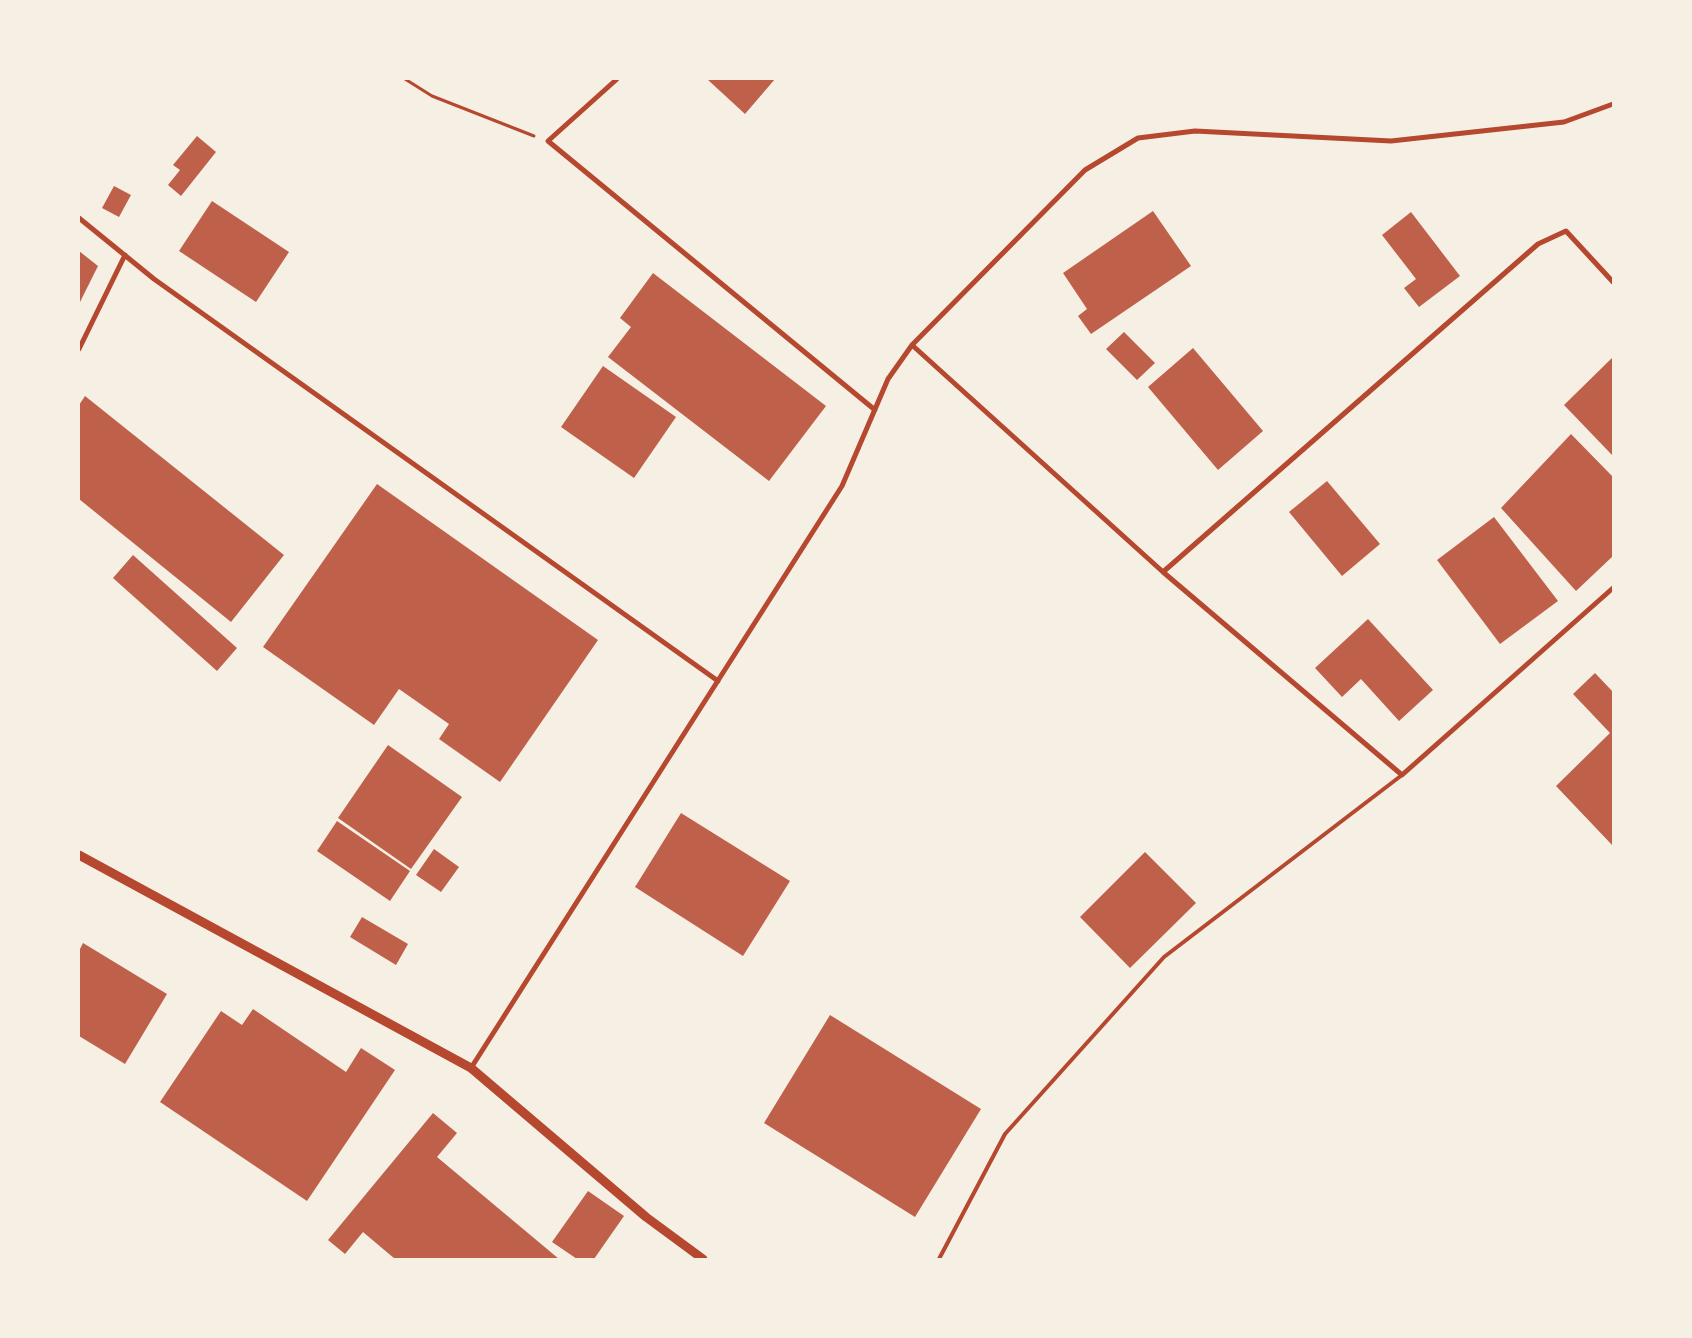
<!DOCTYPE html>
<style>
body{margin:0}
#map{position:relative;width:1692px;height:1338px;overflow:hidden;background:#f6efe4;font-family:Rubik,sans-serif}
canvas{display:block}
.frame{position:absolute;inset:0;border:80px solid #f6efe4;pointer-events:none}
</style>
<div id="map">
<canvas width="1692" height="1338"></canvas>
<div class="frame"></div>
</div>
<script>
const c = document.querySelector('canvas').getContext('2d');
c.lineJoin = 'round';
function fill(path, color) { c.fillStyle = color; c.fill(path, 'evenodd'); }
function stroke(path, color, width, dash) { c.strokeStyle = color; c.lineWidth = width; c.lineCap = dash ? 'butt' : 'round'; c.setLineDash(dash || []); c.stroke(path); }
const building = new Path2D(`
 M707 79H775L745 114Z
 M197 136 216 152 181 196 168 185 180 170 173 165Z
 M114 186 131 195 119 217 102 208Z
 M212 201 289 252 256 302 179 251Z
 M1153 211 1191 266 1091 334 1078 316 1087 309 1063 273Z
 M1411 212 1460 276 1419 307 1404 288 1416 279 1382 235Z
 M79 251 98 266 79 304Z
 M653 273 826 406 769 481 608 357 631 327 620 318Z
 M1124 332 1155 363 1137 380 1106 349Z
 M1193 348 1263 431 1218 470 1148 387Z
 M1613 357V454L1612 455 1564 405Z
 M603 366 676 417 634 478 561 427Z
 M85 396 284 555 231 622 79 499V405Z
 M1571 434 1613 477V556L1576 591 1501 508Z
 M1327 481 1380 544 1342 576 1289 512Z
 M377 484 598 640 500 782 439 739 449 724 399 689 374 725 263 647Z
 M1494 517 1558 601 1500 644 1437 560Z
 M133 555 237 648 217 671 113 578Z
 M1368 619 1433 690 1399 721 1361 679 1342 697 1315 668Z
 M1595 673 1613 692V846L1556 786 1610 733 1573 694Z
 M388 745 462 797 411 869 338 818Z
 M681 813 790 881 743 956 635 887Z
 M337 821 410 871 390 901 317 851Z
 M434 849 459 867 441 892 416 875Z
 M1145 852 1196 903 1130 968 1080 917Z
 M362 917 408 944 396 965 350 937Z
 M83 943 167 994 125 1064 79 1036V951Z
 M253 1009 346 1072 361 1048 395 1070 307 1201 160 1102 221 1011 242 1025Z
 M830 1015 981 1109 915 1217 764 1123Z
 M433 1113 457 1133 437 1157 559 1259H395L363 1232 345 1254 328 1240Z
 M588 1191 624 1216 594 1259H577L552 1242Z`);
const path = new Path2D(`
 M405 79 432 96 534 136`);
const service = new Path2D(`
 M939 1259 1005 1134 1164 957 1402 775`);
const minor = new Path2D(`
 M617 79 548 141 875 410
 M79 218 154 279 718 681
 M912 345 1085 170 1138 138 1195 131 1391 141 1564 122 1613 104
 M79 349 125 255
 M1163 572 1538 244 1566 231 1613 282
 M471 1068 842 486 888 379 912 345 1163 572 1402 775 1613 588`);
const tertiary = new Path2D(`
 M79 855 471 1068 646 1217 703 1259`);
fill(building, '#bf614a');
stroke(path, '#b5482f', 3);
stroke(service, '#b5482f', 4);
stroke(minor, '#b5482f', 5);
stroke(tertiary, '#b5482f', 9);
</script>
